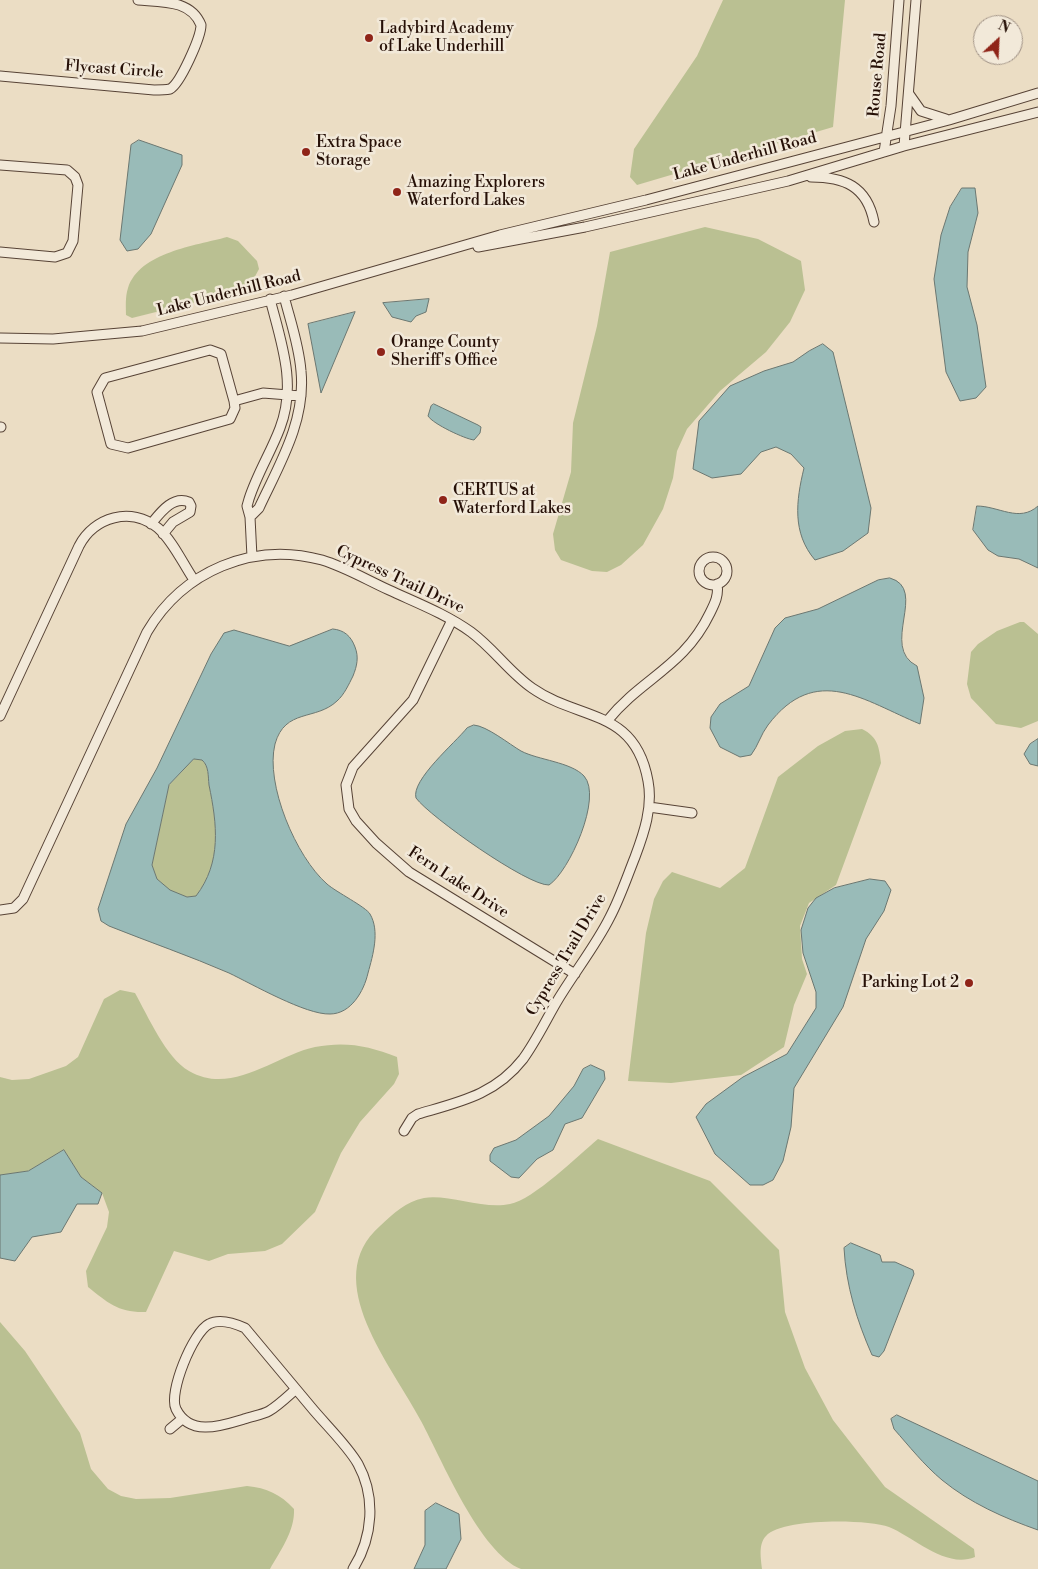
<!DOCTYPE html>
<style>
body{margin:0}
#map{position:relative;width:1038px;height:1569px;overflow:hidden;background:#ebddc4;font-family:"Libre Bodoni",serif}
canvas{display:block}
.north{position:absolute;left:973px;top:15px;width:50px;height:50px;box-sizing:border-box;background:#f2e9d9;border:1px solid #a09285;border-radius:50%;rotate:25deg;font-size:14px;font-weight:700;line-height:20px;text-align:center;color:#261007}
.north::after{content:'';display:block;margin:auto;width:18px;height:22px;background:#8f2418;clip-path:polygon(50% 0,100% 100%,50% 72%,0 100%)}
</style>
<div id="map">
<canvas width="1038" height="1569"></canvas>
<div class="north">N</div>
</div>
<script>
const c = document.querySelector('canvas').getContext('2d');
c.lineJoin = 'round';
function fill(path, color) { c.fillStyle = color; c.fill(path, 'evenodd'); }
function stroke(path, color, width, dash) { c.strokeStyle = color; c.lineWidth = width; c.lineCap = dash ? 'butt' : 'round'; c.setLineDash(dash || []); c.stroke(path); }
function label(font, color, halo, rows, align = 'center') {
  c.font = font + ' "Libre Bodoni",serif'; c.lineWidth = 5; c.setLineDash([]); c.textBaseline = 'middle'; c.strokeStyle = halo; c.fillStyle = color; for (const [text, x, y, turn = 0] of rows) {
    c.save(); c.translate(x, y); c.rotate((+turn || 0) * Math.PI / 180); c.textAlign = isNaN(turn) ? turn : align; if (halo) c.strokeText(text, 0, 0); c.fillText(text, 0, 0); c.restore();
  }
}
const green = new Path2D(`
 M723 0H845L833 127 637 185 630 177 634 149 697 56Z
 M705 227 758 239 801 261 805 290 790 322 766 352 720 391 687 429 677 451 673 478 663 509 643 545 621 565 607 572 592 571 561 560 555 550 553 534 571 472 573 423 597 326 610 252Z
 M227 237 238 241 257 261 259 269 252 282 246 287 208 299 132 318 126 315C126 307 125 297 128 288 140 252 195 246 227 237Z
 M1020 622H1024L1038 634V721L1021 728 996 724 971 698 967 684 971 652 978 644 997 631Z
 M862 729C878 737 879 747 881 763L836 885 809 903 800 926 802 959 807 974 794 1005 784 1047 741 1075 671 1083 628 1081 646 933 654 899 663 881 672 872 720 888 745 868 778 777 818 746 845 731Z
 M194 759 202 760C209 766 208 777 209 785 217 824 222 862 196 896L187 897 170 891 157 879 152 865 169 785Z
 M120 990 135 993C148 1016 166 1058 189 1071 232 1096 274 1056 315 1047 346 1041 369 1046 397 1057L399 1074 394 1084 360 1122 341 1153 315 1212 282 1244 265 1251 228 1254 209 1261 174 1251 146 1312C119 1313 108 1303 88 1287L86 1271 107 1227 109 1212 102 1193 81 1177 64 1150 28 1171 0 1175V1077L12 1080 29 1079 66 1066 78 1057 104 999Z
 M598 1139 710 1181 779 1250 785 1312 805 1368 833 1420 885 1487 974 1549 975 1557C945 1569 914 1537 889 1527 867 1519 782 1518 766 1536 758 1544 761 1559 762 1569H521C480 1553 442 1460 421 1421 393 1367 318 1280 380 1226 394 1213 405 1202 424 1198 449 1194 484 1210 510 1204 533 1200 579 1155 598 1139Z
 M0 1322 25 1351 80 1433 91 1469 108 1489 121 1496 136 1499 170 1498 247 1486C267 1488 280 1494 294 1509 295 1531 280 1551 270 1569H0Z`);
const water = new Path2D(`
 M139 140 182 155V165L151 234 138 249 127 251 120 240 131 145Z
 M962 188H975L978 213 968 252 967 287 977 325 986 387 976 398 960 401 946 372 934 279 941 235 950 207Z
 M429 299 426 312 416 316 411 322 392 317 383 303Z
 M355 312 321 393 308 324Z
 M823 344 833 352 871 508 868 533 843 551 815 560C792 533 796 501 804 468L791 454 776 447 761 452 741 474 712 478 693 469 699 421 730 386 764 371 793 362 809 351Z
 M434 404 478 425 481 427 480 433 474 440C465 439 433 424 428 416L431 406Z
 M977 506C999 506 1019 523 1038 506V568L1019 559 998 556 988 550 973 530Z
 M890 578C929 589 879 647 917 666L924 698 920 724C864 701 816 662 768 725 761 734 758 746 751 755L740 757 720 747 710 728 711 717 720 704 749 686 775 628 785 618 818 609 878 580Z
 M333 629C344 630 351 636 355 647 359 657 357 666 353 676 349 684 344 695 337 701 316 721 285 708 275 744 265 784 296 857 327 884 336 892 366 907 370 914 380 931 373 955 368 973 364 991 351 1014 330 1014 306 1015 252 984 229 973 190 956 149 942 109 926L101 921 98 909 126 824 157 768 211 654 224 633 234 630 289 646ZM194 759 202 760C209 766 208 776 209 785 217 824 222 862 196 896L187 897 170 890 157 879 152 865 169 785Z
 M474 725C487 726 509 744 521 751 538 760 571 762 584 776 603 797 569 872 549 885 528 886 430 817 416 798 411 780 455 743 467 728Z
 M1038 739V766L1030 764 1024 754 1030 744Z
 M870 879 885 881 891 890 884 911 866 939 843 1007 794 1088 791 1127 783 1161 773 1180 763 1185H750L715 1154 696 1117 706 1104 743 1077 787 1054 816 1008V992L803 953 801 930 808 908 816 898 834 888Z
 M591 1065 604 1071 605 1079 582 1118 565 1124 553 1150 537 1159 519 1178 511 1177 490 1161V1155L494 1148 516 1140 549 1116 574 1086 583 1069Z
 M64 1150 81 1177 102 1193 98 1204H77L61 1232 32 1237 15 1261 0 1258V1175L28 1171Z
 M851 1243 880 1255 882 1262H895L913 1270 914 1274 884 1351 879 1357 872 1355C857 1321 846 1286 844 1248Z
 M897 1415 1038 1481V1530C1004 1518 970 1503 942 1480 924 1465 909 1446 894 1429L891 1419Z
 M436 1503 459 1514 461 1539 446 1569H414L425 1545V1511Z`);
const minor = new Path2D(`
 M0 76 154 90C158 90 165 90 170 89 180 84 201 37 201 25 191 0 163 2 138 0
 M909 94 921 111 946 119
 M904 146 916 0
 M884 152 891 106 899 0
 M0 165 67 170 75 177 78 185 73 241 67 253 55 257 0 252
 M811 177C844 177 867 186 874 222
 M478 247 585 227 788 181 904 146 1038 112
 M270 299C281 342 297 384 280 428 271 452 257 474 249 499L247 506 250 517 259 508C279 465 306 421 301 371 299 345 290 320 284 296
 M0 338 53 339 142 331 292 295 500 235 646 200 949 120 1038 93
 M210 350 221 354 234 401 235 408 230 419 128 448 111 444 97 392 105 378Z
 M234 401 263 393 301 396
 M0 427H1
 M250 517 252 557
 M151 524C160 513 173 495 189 502L191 506 190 512 173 522 163 534
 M699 571a14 14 0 1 1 28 0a14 14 0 1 1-28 0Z
 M452 620 413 700 353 767 346 785 349 809 356 821 376 843 409 872 575 974
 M0 716 79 546C94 517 131 506 158 528 173 541 183 564 194 580
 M608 720C642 678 684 667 710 613 715 603 719 595 717 584
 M649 807 692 813
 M0 910 14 908 23 899 147 632C183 571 253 541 322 560 345 567 367 580 389 590 417 603 446 614 471 632 494 649 509 672 532 688 579 721 635 708 648 781 653 807 644 833 635 857 627 877 620 898 610 917 595 947 573 974 556 1003 545 1022 536 1041 523 1059 495 1095 459 1102 418 1114L412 1118 404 1131
 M296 1389C288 1396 279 1405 269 1411 262 1415 252 1416 244 1419 221 1426 190 1437 176 1409 168 1393 193 1332 209 1324 220 1318 234 1323 245 1328 267 1354 289 1381 311 1407 324 1423 348 1446 358 1464 376 1497 373 1537 353 1569
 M170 1429 182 1419`);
const markers = [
 [369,38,5,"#8f2418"],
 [306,152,5,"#8f2418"],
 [397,192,5,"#8f2418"],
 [381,352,5,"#8f2418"],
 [443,500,5,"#8f2418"],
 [969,983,5,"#8f2418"]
];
const poiNames = [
 ["Ladybird Academy",379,29],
 ["of Lake Underhill",379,47],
 ["Extra Space",316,143],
 ["Storage",316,161],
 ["Amazing Explorers",407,183],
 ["Waterford Lakes",407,201],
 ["Orange County",391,343],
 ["Sheriff's Office",391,361],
 ["CERTUS at",453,491],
 ["Waterford Lakes",453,509],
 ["Parking Lot 2",959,983,"right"]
];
const streetNames = [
 ["Flycast Circle",114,70,4],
 ["Rouse Road",878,75,-85],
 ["Lake Underhill Road",745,157,-15],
 ["Lake Underhill Road",229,294,-14],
 ["Cypress Trail Drive",400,580,25],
 ["Fern Lake Drive",458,883,33],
 ["Cypress Trail Drive",567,955,-59]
];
fill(green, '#bac092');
fill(water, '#99bbb8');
stroke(water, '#6b7771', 1);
stroke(minor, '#574336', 11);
stroke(minor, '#f2e9d9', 9);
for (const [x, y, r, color] of markers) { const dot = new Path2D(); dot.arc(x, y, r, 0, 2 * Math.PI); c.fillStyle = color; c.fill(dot); stroke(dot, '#f2e9d9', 2); }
label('16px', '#261007', '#f2e9d9', poiNames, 'left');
label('16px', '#261007', '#f2e9d9', streetNames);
</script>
